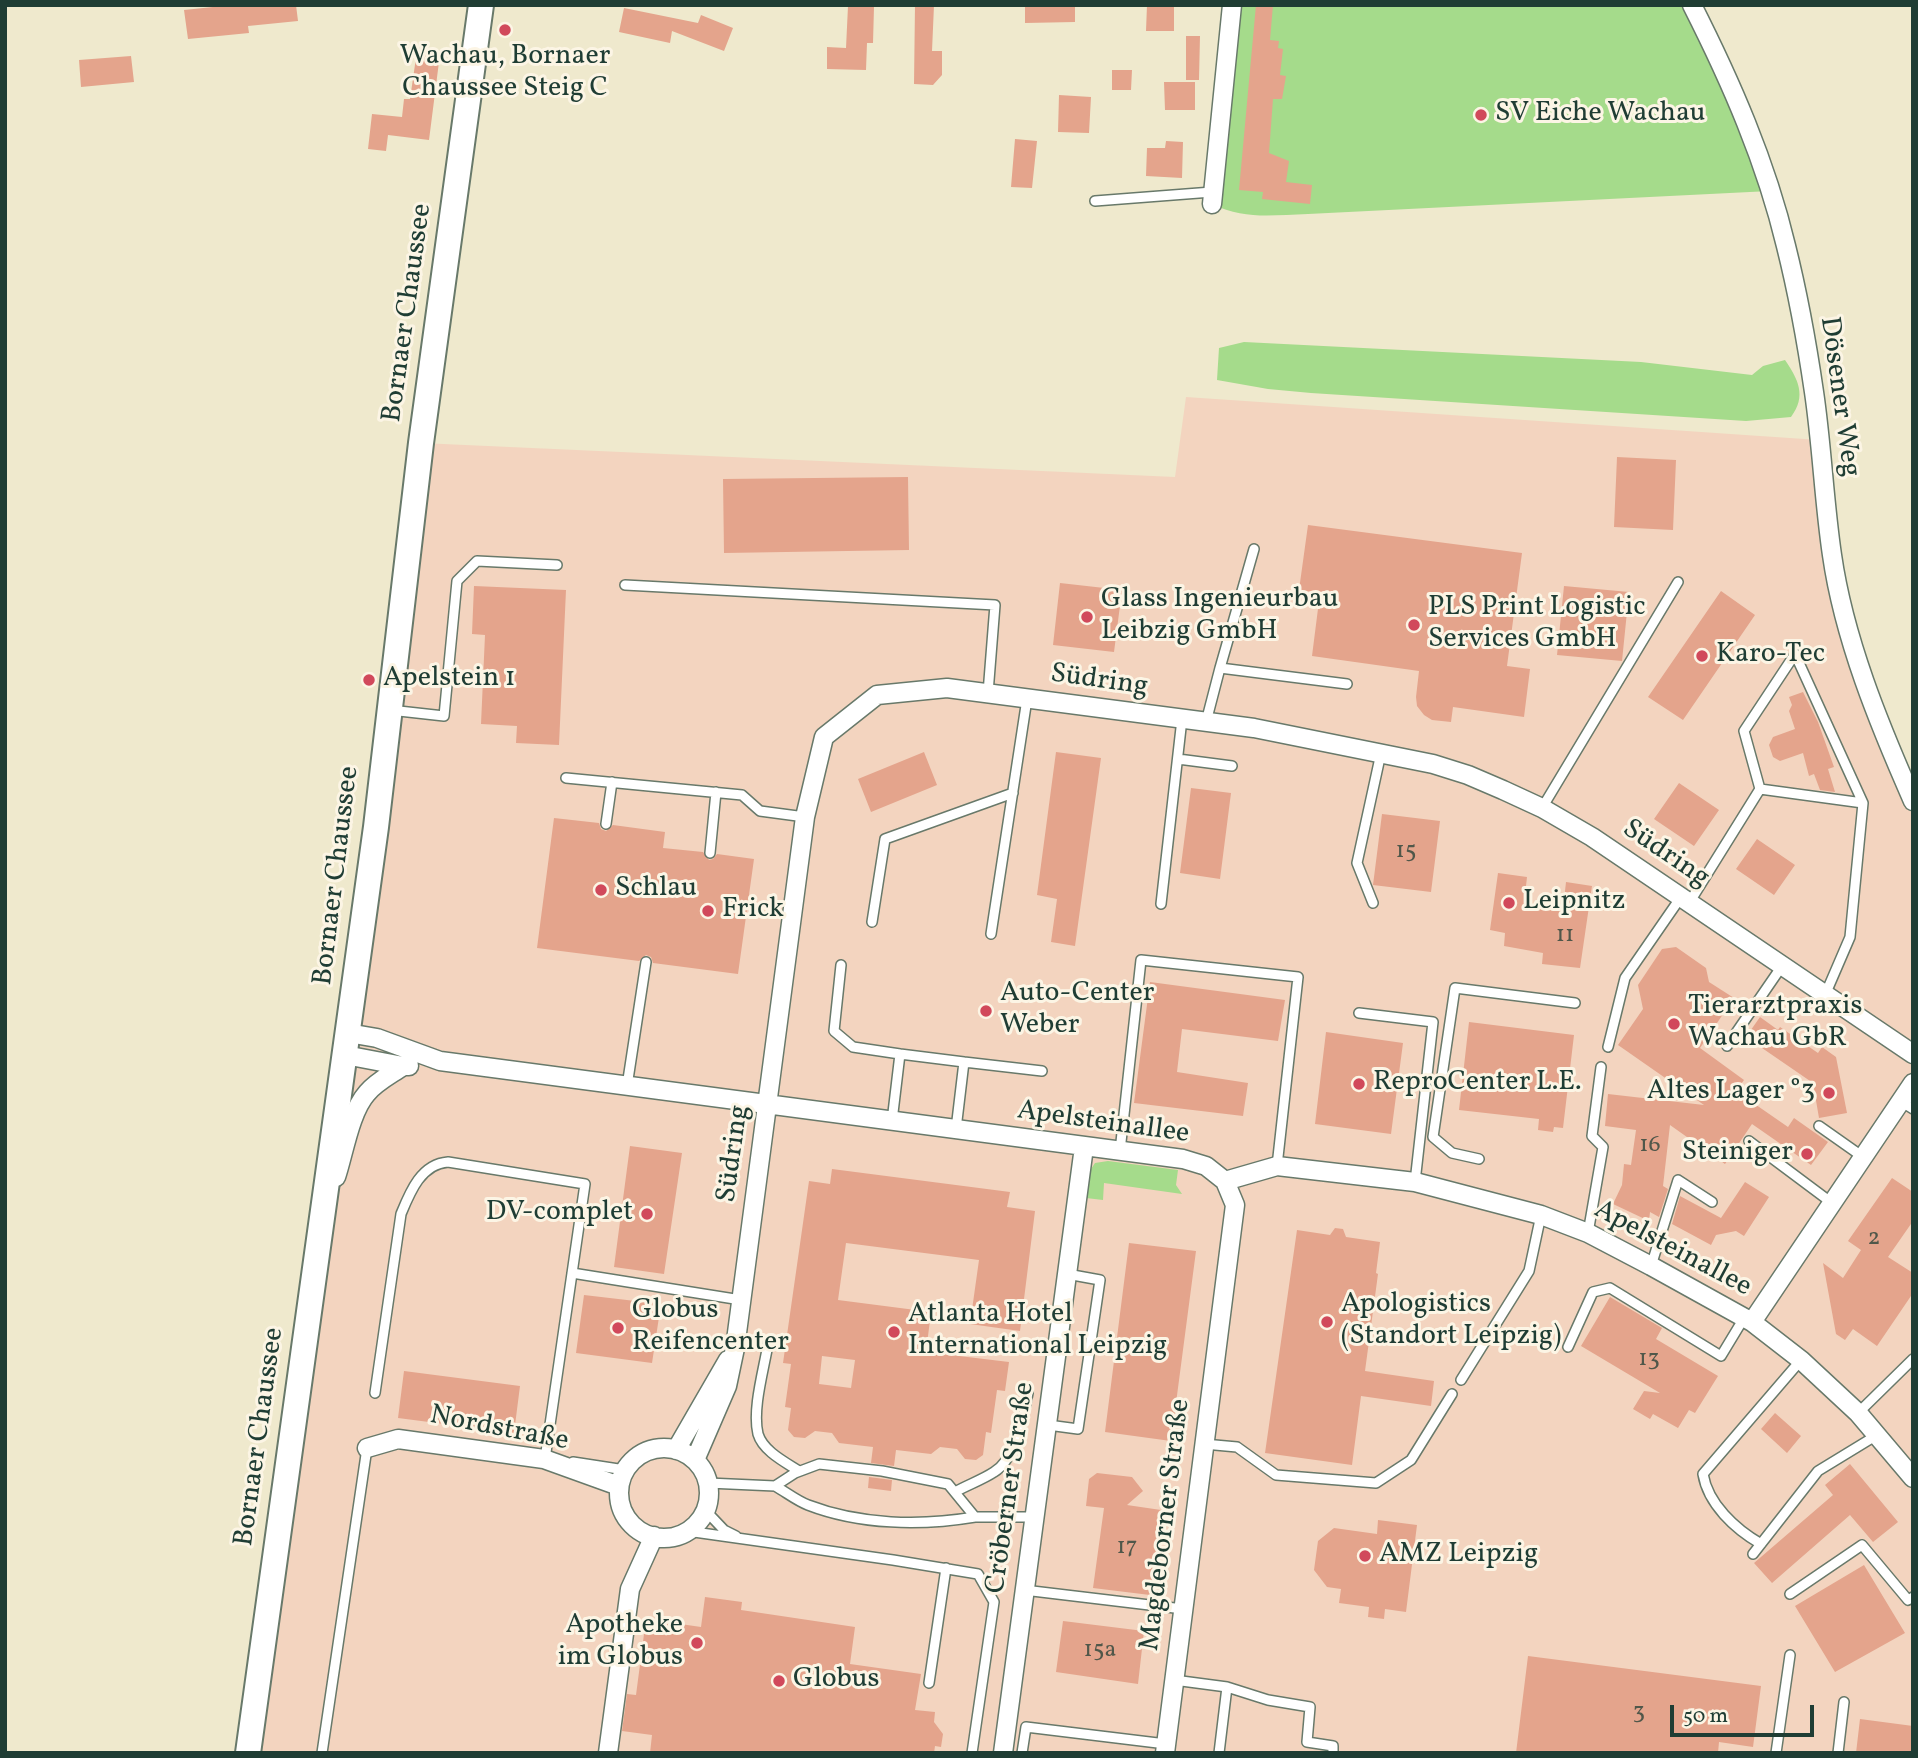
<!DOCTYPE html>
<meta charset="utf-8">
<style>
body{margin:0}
#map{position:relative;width:1918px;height:1758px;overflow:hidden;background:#efe9cd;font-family:Vollkorn,serif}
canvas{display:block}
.frame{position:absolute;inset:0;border:7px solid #1f3d34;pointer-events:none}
.scale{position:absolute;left:1670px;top:1705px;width:144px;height:32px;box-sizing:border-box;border:4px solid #1f3d34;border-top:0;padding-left:9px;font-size:21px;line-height:24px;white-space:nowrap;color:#1f3d34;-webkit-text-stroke:5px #fcf5e5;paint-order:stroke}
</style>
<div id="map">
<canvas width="1918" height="1758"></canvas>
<div class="frame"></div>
<div class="scale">50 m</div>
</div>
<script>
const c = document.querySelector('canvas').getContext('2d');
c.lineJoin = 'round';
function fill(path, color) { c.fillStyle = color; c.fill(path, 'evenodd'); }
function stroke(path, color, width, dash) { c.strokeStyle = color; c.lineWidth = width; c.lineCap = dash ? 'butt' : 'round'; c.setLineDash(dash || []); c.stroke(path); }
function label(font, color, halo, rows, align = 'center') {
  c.font = font + ' Vollkorn,serif'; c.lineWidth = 6; c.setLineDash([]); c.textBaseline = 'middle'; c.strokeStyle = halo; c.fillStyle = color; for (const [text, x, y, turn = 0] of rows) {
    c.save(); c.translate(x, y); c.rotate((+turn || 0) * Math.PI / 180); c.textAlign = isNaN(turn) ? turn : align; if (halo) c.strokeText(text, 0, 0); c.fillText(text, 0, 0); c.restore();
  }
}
const built = new Path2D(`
 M1186 397 1819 440 1832 556 1913 801V1753H248L421 443 1175 477Z`);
const green = new Path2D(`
 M1232 5H1692L1770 191 1308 214C1272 215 1245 220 1212 204Z
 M1244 342 1641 362 1752 375 1763 366 1785 360C1798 379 1807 396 1791 417L1746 421 1311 393 1268 389 1217 380 1219 348Z
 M1108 1161 1178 1170 1176 1185 1182 1194 1104 1183 1103 1200 1086 1198 1091 1169 1095 1163Z`);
const building = new Path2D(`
 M232 5H296L298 21 248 26 249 33 188 39 184 10Z
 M915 5H934L932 51H942V75L933 85 914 84Z
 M1025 5H1075V22L1025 23Z
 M1147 5H1174V31H1146Z
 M1256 5H1273L1270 40 1279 41 1278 48 1283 49 1280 75 1286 76 1282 99H1273L1269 153 1289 161 1286 182 1312 185 1310 204 1262 199 1263 192 1239 190Z
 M848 6 874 7 873 43H867L866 70 827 69V47L846 48Z
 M624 8 698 23 701 15 733 28 724 51 672 31 670 43 619 32Z
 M1186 36H1200L1199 80H1186Z
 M417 51 440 54 429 140 388 135 386 151 368 149 372 114 402 117 404 99H410Z
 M131 56 134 82 81 87 79 60Z
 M1112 70H1132L1131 90H1112Z
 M1164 82H1195V110H1165Z
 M1059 95 1091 97 1089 133 1058 132Z
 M1015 139 1037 141 1032 188 1011 187Z
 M1166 141 1183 142 1182 178 1146 176 1147 148H1165Z
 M1617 457 1676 460 1673 530 1614 527Z
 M908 477 909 550 724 553 723 479Z
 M1308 525 1522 553 1507 666 1530 669 1524 717 1453 707 1451 722 1432 720 1424 715 1417 706 1416 697 1419 671 1312 656 1320 593 1299 590Z
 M1060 583 1122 590 1114 652 1053 645Z
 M474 586 566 590 559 745 516 743 517 726 481 724 485 635 472 634Z
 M1564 586 1629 592 1622 661 1557 655Z
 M1721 591 1755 615 1683 720 1648 697Z
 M1803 692 1818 722 1834 767 1828 769 1835 792 1820 790 1814 774 1809 776 1803 753 1780 761 1773 757 1769 745 1773 737 1795 729 1789 711 1792 705 1789 697Z
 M924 752 937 785 871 812 858 779Z
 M1056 752 1101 758 1075 946 1051 942 1057 899 1037 895Z
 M1679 783 1719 810 1694 846 1654 819Z
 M1191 788 1231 793 1220 879 1180 873Z
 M1382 814 1440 821 1431 892 1373 885Z
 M554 818 599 823 601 829 606 831 613 825 665 832 663 848 703 852 709 860 713 859 717 854 754 859 738 974 653 963 651 957 646 955 639 961 537 948Z
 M1757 839 1795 865 1774 895 1736 869Z
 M1498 873 1527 877 1524 904 1563 909 1566 882 1592 886 1580 968 1542 964 1543 953 1504 946 1505 933 1490 930Z
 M1676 947 1706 968 1709 982 1734 998 1700 1048 1744 1080 1736 1091 1788 1127 1794 1118 1828 1142 1811 1165 1752 1124 1725 1164 1670 1125 1663 1186 1668 1189 1659 1217 1650 1212 1649 1221 1613 1204 1622 1185 1624 1164 1631 1165 1636 1130 1605 1126 1608 1094 1704 1105 1618 1045 1643 1009 1638 985 1662 949Z
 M1150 982 1285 1000 1278 1041 1182 1029 1177 1072 1248 1083 1243 1116 1134 1103Z
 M1760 1017 1778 1030 1780 1027 1818 1053 1822 1047 1836 1057 1847 1113 1819 1118 1813 1083 1746 1037Z
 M1469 1022 1574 1035 1563 1128 1554 1127 1553 1132 1538 1130 1539 1119 1459 1110Z
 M1326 1032 1403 1043 1391 1134 1315 1124Z
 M630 1146 682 1153 664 1274 614 1267Z
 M832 1169 1010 1192 1007 1207 1035 1211 1020 1331 970 1324 979 1260 846 1243 838 1300 931 1312 926 1352 1009 1362 1005 1391 997 1390 991 1433 986 1432 983 1455 976 1460 965 1459 957 1449 940 1447 931 1454 896 1450 894 1466 871 1463 873 1447 839 1443 832 1433 815 1431 805 1438 794 1437 788 1430 791 1408 785 1407 791 1364 783 1363 809 1181 830 1184ZM822 1356 855 1360 851 1388 819 1384Z
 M1892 1178 1913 1192V1221L1888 1257 1913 1273V1293L1877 1346 1853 1329 1845 1340 1836 1334 1823 1263 1843 1278 1861 1250 1848 1241Z
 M1745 1182 1769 1197 1744 1236 1736 1231 1716 1235 1711 1245 1672 1224 1680 1196 1721 1218Z
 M1335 1228 1343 1229 1346 1237 1380 1242 1376 1273 1378 1274 1365 1371 1434 1381 1431 1406 1361 1396 1352 1465 1265 1453 1297 1230 1330 1235Z
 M1129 1243 1196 1251 1171 1441 1105 1432Z
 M584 1295 661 1304 652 1363 576 1353Z
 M1610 1297 1662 1328 1656 1339 1718 1376 1695 1413 1689 1410 1678 1428 1653 1414 1650 1419 1633 1409 1644 1391 1660 1393 1581 1346Z
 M404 1371 520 1386 514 1433 398 1418Z
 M1775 1413 1801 1436 1787 1453 1761 1429Z
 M1850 1464 1898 1522 1873 1542 1850 1515 1772 1583 1754 1563 1833 1495 1825 1485Z
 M1097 1473 1132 1477 1143 1491 1127 1505 1161 1510 1150 1595 1093 1588 1104 1508 1086 1506 1089 1479Z
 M869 1477 892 1480 891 1491 868 1488Z
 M1378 1520 1417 1525 1406 1612 1385 1609 1384 1619 1368 1617 1369 1607 1339 1603 1341 1589 1327 1587 1314 1570 1318 1541 1334 1528 1377 1534Z
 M1864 1565 1905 1633 1835 1672 1795 1606Z
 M705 1597 742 1602 741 1610 855 1627 850 1664 921 1674 915 1710 935 1712 934 1722 943 1734 941 1747 935 1746 934 1753H650L652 1735 622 1731 627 1694 636 1695 646 1619 701 1627Z
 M1063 1621 1144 1631 1138 1684 1056 1672Z
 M1528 1656 1761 1686 1753 1747 1719 1742 1718 1753H1516Z
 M1860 1719 1913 1726V1753H1856Z`);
const lane = new Path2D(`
 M1095 201 1212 192
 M625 585 995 605 988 693
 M1220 668 1254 549
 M390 710 444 716 457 581 477 561 557 565
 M1206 722 1220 668 1347 684
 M1178 759 1232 766
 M566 778 742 795 760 811 805 817
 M1542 808 1678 582
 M606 824 612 782
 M710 853 716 792
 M1373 903 1357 863 1381 753
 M1689 903 1760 789 1744 731 1795 654 1863 803 1760 789
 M1161 904 1182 719
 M872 922 885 839 1013 793
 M991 934 1027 699
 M841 965 834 1031 853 1047 900 1054
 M1825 995 1850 937 1863 803
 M1359 1013 1433 1022 1415 1182
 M1727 1046 1782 966
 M1608 1047 1625 978 1681 897
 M627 1086 646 962
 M1900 1101 1913 1109
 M892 1121 900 1054 964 1062
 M1819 1126 1863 1157
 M956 1129 964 1062 1042 1071
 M1749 1141 1832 1203
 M1120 1151 1141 960 1298 977 1277 1166
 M1479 1159 1452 1153 1433 1137 1455 988 1575 1003
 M1588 1233 1603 1147 1592 1136 1601 1067
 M1651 1266 1678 1180 1712 1202
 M572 1273 741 1300
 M768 1344C764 1369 752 1409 758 1434 763 1451 785 1462 799 1471
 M1568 1347 1593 1292 1610 1288 1721 1356 1744 1318
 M1461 1380 1529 1271 1541 1215
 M375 1393 401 1214C410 1192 421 1164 448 1162L585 1184 545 1459
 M1858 1413 1913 1359
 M1048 1425 1078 1429 1100 1280 1067 1274
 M1204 1444 1237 1447 1276 1475 1376 1483 1411 1460 1452 1394
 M573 1462 625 1470
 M708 1483 775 1486 795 1473 819 1464 882 1471 948 1484 975 1517H1036
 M775 1486C786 1492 797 1501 808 1505 860 1525 921 1526 975 1517
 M955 1492C967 1485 982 1480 994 1472 1015 1460 1024 1415 1028 1393
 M705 1510 724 1530 736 1536
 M687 1531 893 1560 978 1574 994 1602 972 1753
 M1761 1544C1735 1529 1708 1504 1703 1474L1801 1360
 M1753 1554 1818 1471 1877 1435
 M1024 1590 1183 1609
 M1790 1594 1862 1545 1908 1600 1913 1597
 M1174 1680 1227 1687 1268 1700 1310 1707 1307 1742 1333 1746V1753
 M929 1683 946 1568
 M322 1753 367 1448
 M1022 1753 1026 1727 1166 1744
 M1219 1753 1227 1687
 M1776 1753 1790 1655
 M1838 1753 1844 1702`);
const street = new Path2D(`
 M1692 5C1731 82 1766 162 1786 246 1798 294 1807 344 1814 392 1822 446 1824 501 1832 555 1844 639 1879 724 1913 801
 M1212 204 1232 5
 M348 1033 377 1038 440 1061 1183 1159 1206 1166 1225 1181
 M345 1055 403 1066H409
 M336 1177C344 1153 350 1112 367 1093 376 1082 390 1075 403 1066
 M1225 1181 1277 1166 1415 1182 1541 1215 1588 1233 1651 1266 1752 1322 1801 1360 1858 1413 1913 1478
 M1752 1322 1913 1083
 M367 1448 398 1439 544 1459 619 1486
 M619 1493a45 45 0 1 1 90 0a45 45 0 1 1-90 0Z
 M676 1450 728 1360
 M695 1460 727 1386 735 1348 805 817 824 737 877 695 947 688 1254 728 1433 764 1468 775 1503 790 1542 808 1592 837 1913 1054
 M608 1753 630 1589 654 1536
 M1003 1753 1084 1147
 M1165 1753 1235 1205 1225 1181`);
const secondary = new Path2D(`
 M248 1753 376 827 421 443 481 5`);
const markers = [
 [505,30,7,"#d1495b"],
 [1481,115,7,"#d1495b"],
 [1087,617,7,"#d1495b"],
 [1414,625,7,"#d1495b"],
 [1702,656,7,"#d1495b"],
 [369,680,7,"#d1495b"],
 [601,890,7,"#d1495b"],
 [1509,903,7,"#d1495b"],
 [708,911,7,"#d1495b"],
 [986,1011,7,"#d1495b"],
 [1674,1024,7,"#d1495b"],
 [1359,1084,7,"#d1495b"],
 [1829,1093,7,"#d1495b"],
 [1807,1154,7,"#d1495b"],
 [647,1214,7,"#d1495b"],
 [1327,1322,7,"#d1495b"],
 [618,1328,7,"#d1495b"],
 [894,1332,7,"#d1495b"],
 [1365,1556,7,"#d1495b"],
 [697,1643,7,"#d1495b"],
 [779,1681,7,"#d1495b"]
];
const numberNames = [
 ["15",1406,853],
 ["11",1565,937],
 ["16",1650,1147],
 ["2",1874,1240],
 ["13",1649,1361],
 ["17",1127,1549],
 ["15a",1100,1652],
 ["3",1639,1714]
];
const poiNames = [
 ["Wachau, Bornaer",505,58,"center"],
 ["Chaussee Steig C",505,90,"center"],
 ["SV Eiche Wachau",1495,115],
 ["Glass Ingenieurbau",1101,601],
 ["Leibzig GmbH",1101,633],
 ["PLS Print Logistic",1428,609],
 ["Services GmbH",1428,641],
 ["Karo-Tec",1716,656],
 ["Apelstein 1",383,680],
 ["Schlau",615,890],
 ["Leipnitz",1523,903],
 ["Frick",722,911],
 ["Auto-Center",1000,995],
 ["Weber",1000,1027],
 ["Tierarztpraxis",1688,1008],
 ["Wachau GbR",1688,1040],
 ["ReproCenter L.E.",1373,1084],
 ["Altes Lager °3",1815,1093,"right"],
 ["Steiniger",1793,1154,"right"],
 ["DV-complet",633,1214,"right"],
 ["Apologistics",1341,1306],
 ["(Standort Leipzig)",1341,1338],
 ["Globus",632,1312],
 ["Reifencenter",632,1344],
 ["Atlanta Hotel",908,1316],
 ["International Leipzig",908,1348],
 ["AMZ Leipzig",1379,1556],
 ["Apotheke",683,1627,"right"],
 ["im Globus",683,1659,"right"],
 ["Globus",793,1681]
];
const streetNames = [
 ["Bornaer Chaussee",409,313,-82],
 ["Dösener Weg",1838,397,82],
 ["Südring",1099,682,8],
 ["Südring",1665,855,34],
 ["Bornaer Chaussee",338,876,-83],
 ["Apelsteinallee",1103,1124,8],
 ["Südring",735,1154,-82],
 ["Apelsteinallee",1672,1250,28],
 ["Nordstraße",499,1430,11],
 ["Bornaer Chaussee",261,1437,-82],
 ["Cröberner Straße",1012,1488,-82],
 ["Magdeborner Straße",1167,1525,-83]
];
fill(built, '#f3d4bf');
fill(green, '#a5db8b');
fill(building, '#e4a48c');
stroke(lane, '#68796a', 12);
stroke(street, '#68796a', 21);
stroke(secondary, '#68796a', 28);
stroke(lane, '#fff', 9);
stroke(street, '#fff', 18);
stroke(secondary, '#fff', 24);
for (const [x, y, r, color] of markers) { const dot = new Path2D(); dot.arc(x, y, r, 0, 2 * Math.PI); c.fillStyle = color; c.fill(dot); stroke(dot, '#fcf5e5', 2.5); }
label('24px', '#50574a', null, numberNames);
label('28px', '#1f3d34', '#fcf5e5', poiNames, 'left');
label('28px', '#1f3d34', '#fcf5e5', streetNames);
</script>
